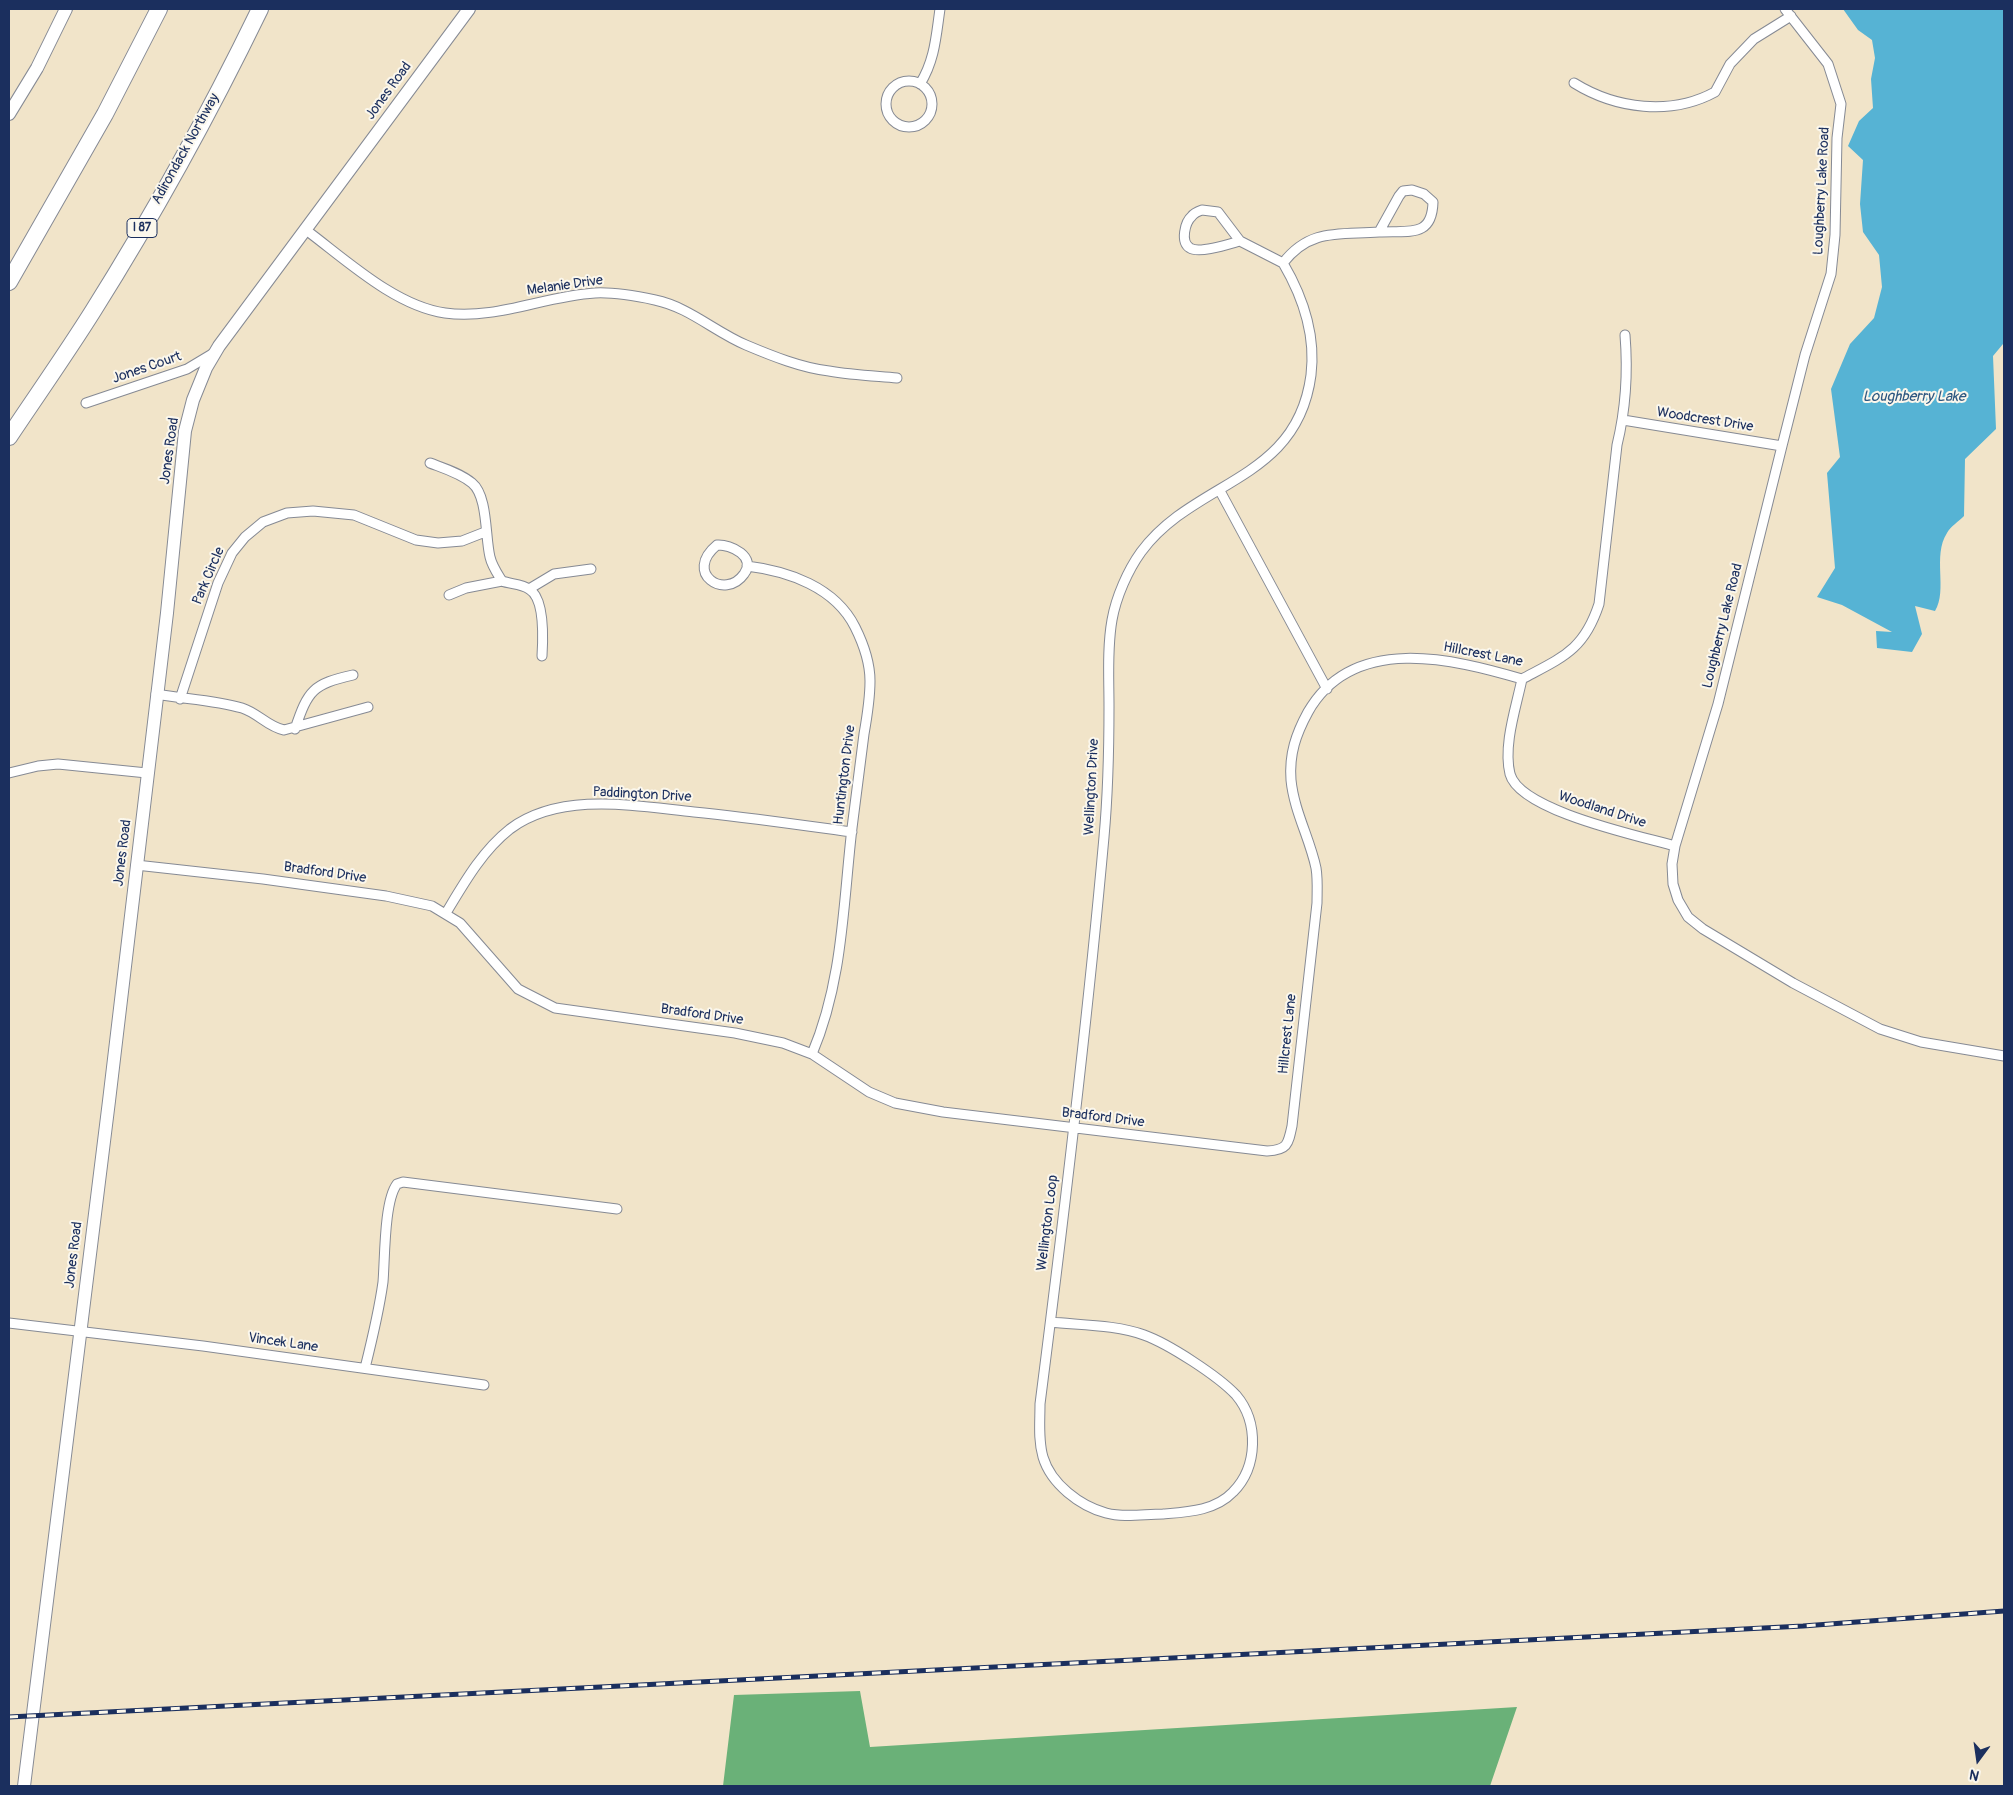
<!DOCTYPE html>
<style>
body{margin:0}
#map{position:relative;width:2013px;height:1795px;overflow:hidden;background:#f1e4c9;font-family:Pangolin,sans-serif}
canvas{display:block}
.frame{position:absolute;inset:0;border:10px solid #1b2f5e;pointer-events:none}
.north{position:absolute;left:1953px;top:1735px;width:50px;height:50px;-webkit-text-stroke:4px #fbf7ec;paint-order:stroke;rotate:194deg;font-size:14px;font-weight:700;line-height:20px;text-align:center;color:#1b2f5e}
.north::after{content:'';display:block;margin:auto;width:18px;height:22px;background:#1b2f5e;clip-path:polygon(50% 0,100% 100%,50% 72%,0 100%)}
</style>
<div id="map">
<canvas width="2013" height="1795"></canvas>
<div class="frame"></div>
<div class="north">N</div>
</div>
<script>
const c = document.querySelector('canvas').getContext('2d');
c.lineJoin = 'round';
function fill(path, color) { c.fillStyle = color; c.fill(path, 'evenodd'); }
function stroke(path, color, width, dash) { c.strokeStyle = color; c.lineWidth = width; c.lineCap = dash ? 'butt' : 'round'; c.setLineDash(dash || []); c.stroke(path); }
function label(font, color, halo, rows, align = 'center') {
  c.font = font + ' Pangolin,sans-serif'; c.lineWidth = 4; c.setLineDash([]); c.textBaseline = 'middle'; c.strokeStyle = halo; c.fillStyle = color; for (const [text, x, y, turn = 0] of rows) {
    c.save(); c.translate(x, y); c.rotate((+turn || 0) * Math.PI / 180); c.textAlign = isNaN(turn) ? turn : align; if (halo) c.strokeText(text, 0, 0); c.fillText(text, 0, 0); c.restore();
  }
}
const forest = new Path2D(`
 M860 1691 870 1747 1517 1707 1490 1786H723L734 1695Z`);
const water = new Path2D(`
 M1843 9H2004V338L2003 344 1993 356 1996 429 1965 459 1964 516C1959 521 1950 527 1947 533 1932 556 1948 590 1935 611L1915 606 1922 634 1912 652 1877 648 1876 631 1892 632 1842 605 1817 597 1835 568 1827 473 1840 457 1831 389 1850 344 1874 318 1882 287 1879 255 1863 232 1860 204 1863 160 1848 146 1859 121 1873 108 1871 79 1875 58 1872 40 1858 30Z`);
const street = new Path2D(`
 M1785 9 1828 64 1841 104 1837 138 1835 235 1831 274 1805 355 1782 446 1718 704 1675 846 1672 864 1673 884 1678 900 1688 917 1703 929 1793 983 1880 1029 1921 1042 2004 1056
 M886 104a23 23 0 1 1 46 0a23 23 0 1 1-46 0Z
 M1574 83C1616 109 1671 116 1715 92L1730 64 1754 39 1791 16
 M920 84C935 60 936 36 940 9
 M1412 190 1424 194 1433 202C1432 239 1408 230 1379 232L1399 196 1403 191Z
 M1202 210 1218 212 1240 241C1229 244 1199 254 1190 248 1180 242 1185 222 1192 216 1194 213 1199 211 1202 210Z
 M306 230C345 259 395 306 445 313 496 320 544 296 595 293 614 292 636 296 655 300 689 307 715 332 746 345 772 356 802 368 829 371 852 375 875 376 897 378
 M1240 241 1283 263
 M1283 263C1310 228 1339 235 1379 232
 M86 403 187 369 212 354
 M1623 420 1782 446
 M430 463C443 468 460 473 472 483 488 496 485 537 490 557 492 566 497 573 502 581
 M1220 491 1327 689
 M717 545C731 544 757 557 744 574 725 601 683 573 717 545Z
 M747 566C788 571 835 587 855 627 863 643 870 663 870 681 870 699 867 717 864 734 860 765 856 796 852 828 843 905 843 981 812 1054
 M502 581C510 584 522 584 529 589 545 598 543 640 542 656
 M529 589 554 574 591 569
 M449 595 466 588 502 581
 M1522 679C1516 708 1503 745 1510 774 1520 811 1640 836 1675 846
 M156 694C184 699 215 700 242 708 258 713 268 727 284 730L368 707
 M180 699 218 583 232 553 245 537 263 522 287 513 313 511 354 515 416 540 438 543 462 541 485 532
 M295 729C308 690 313 684 353 675
 M9 773 38 766 58 764 147 773
 M136 865 263 879 386 896 432 906 460 923 518 989 555 1008 735 1033 783 1043 812 1054 869 1092 895 1103 943 1112 1267 1151C1287 1150 1288 1145 1292 1126L1317 903C1317 891 1318 880 1316 868 1310 839 1294 811 1291 780 1289 754 1296 734 1308 712 1353 633 1453 659 1522 679 1563 657 1584 650 1599 604L1617 445C1626 408 1628 372 1625 335
 M446 913C464 883 482 851 510 829 561 791 636 806 694 812 747 817 799 825 852 832
 M1051 1322C1079 1325 1118 1325 1144 1335 1169 1344 1218 1376 1236 1395 1259 1422 1258 1467 1233 1492 1215 1511 1187 1512 1163 1514 1144 1514 1124 1518 1106 1513 1080 1506 1051 1484 1043 1457 1038 1440 1040 1422 1040 1404 1064 1216 1087 1026 1104 837 1108 793 1109 750 1109 706 1109 678 1107 648 1112 620 1116 597 1128 570 1141 552 1195 479 1297 482 1311 375 1316 334 1303 297 1283 263
 M9 1323 203 1346 484 1385
 M365 1368C372 1340 379 1311 383 1282 385 1258 384 1201 397 1184L403 1182 617 1209`);
const secondary = new Path2D(`
 M9 114 37 68 66 9
 M24 1786 109 1101 167 613 185 431 193 400 206 368 219 346 469 9`);
const highway = new Path2D(`
 M9 282 105 114 159 9
 M9 437C37 395 66 354 93 311 154 214 210 112 260 9`);
const rail = new Path2D(`
 M9 1717 1803 1626 2004 1611`);
const shields = [
 [142,228,30]
];
const shieldNames = [
 ["I 87",142,228]
];
const streetNames = [
 ["Jones Road",389,91,-54],
 ["Adirondack Northway",186,149,-61],
 ["Loughberry Lake Road",1822,191,-87],
 ["Melanie Drive",565,286,-8],
 ["Jones Court",147,368,-19],
 ["Woodcrest Drive",1705,420,9],
 ["Jones Road",170,451,-82],
 ["Park Circle",209,576,-67],
 ["Loughberry Lake Road",1723,626,-76],
 ["Hillcrest Lane",1483,655,11],
 ["Huntington Drive",845,775,-83],
 ["Wellington Drive",1092,787,-87],
 ["Paddington Drive",642,795,3],
 ["Woodland Drive",1602,810,18],
 ["Jones Road",123,853,-83],
 ["Bradford Drive",325,873,8],
 ["Bradford Drive",702,1015,8],
 ["Hillcrest Lane",1288,1034,-84],
 ["Bradford Drive",1103,1118,7],
 ["Wellington Loop",1048,1223,-83],
 ["Jones Road",74,1255,-83],
 ["Vincek Lane",283,1343,8]
];
const waterNames = [
 ["Loughberry Lake",1914,397]
];
fill(forest, '#6ab178');
fill(water, '#56b3d4');
stroke(street, '#868a94', 11);
stroke(secondary, '#868a94', 14);
stroke(highway, '#868a94', 18);
stroke(street, '#fff', 9);
stroke(secondary, '#fff', 12);
stroke(highway, '#fff', 16);
stroke(rail, '#1b2f5e', 5);
stroke(rail, '#fbf7ec', 3, [9]);
for (const [x, y, w] of shields) { const box = new Path2D(); box.roundRect(x - w / 2, y - 9.5, w, 19, 4); c.fillStyle = '#fbf7ec'; c.fill(box); stroke(box, '#1b2f5e', 1); }
label('bold 12px', '#1b2f5e', null, shieldNames);
label('14px', '#1b2f5e', '#fbf7ec', streetNames);
label('italic 15px', '#2d5781', '#fbf7ec', waterNames);
</script>
